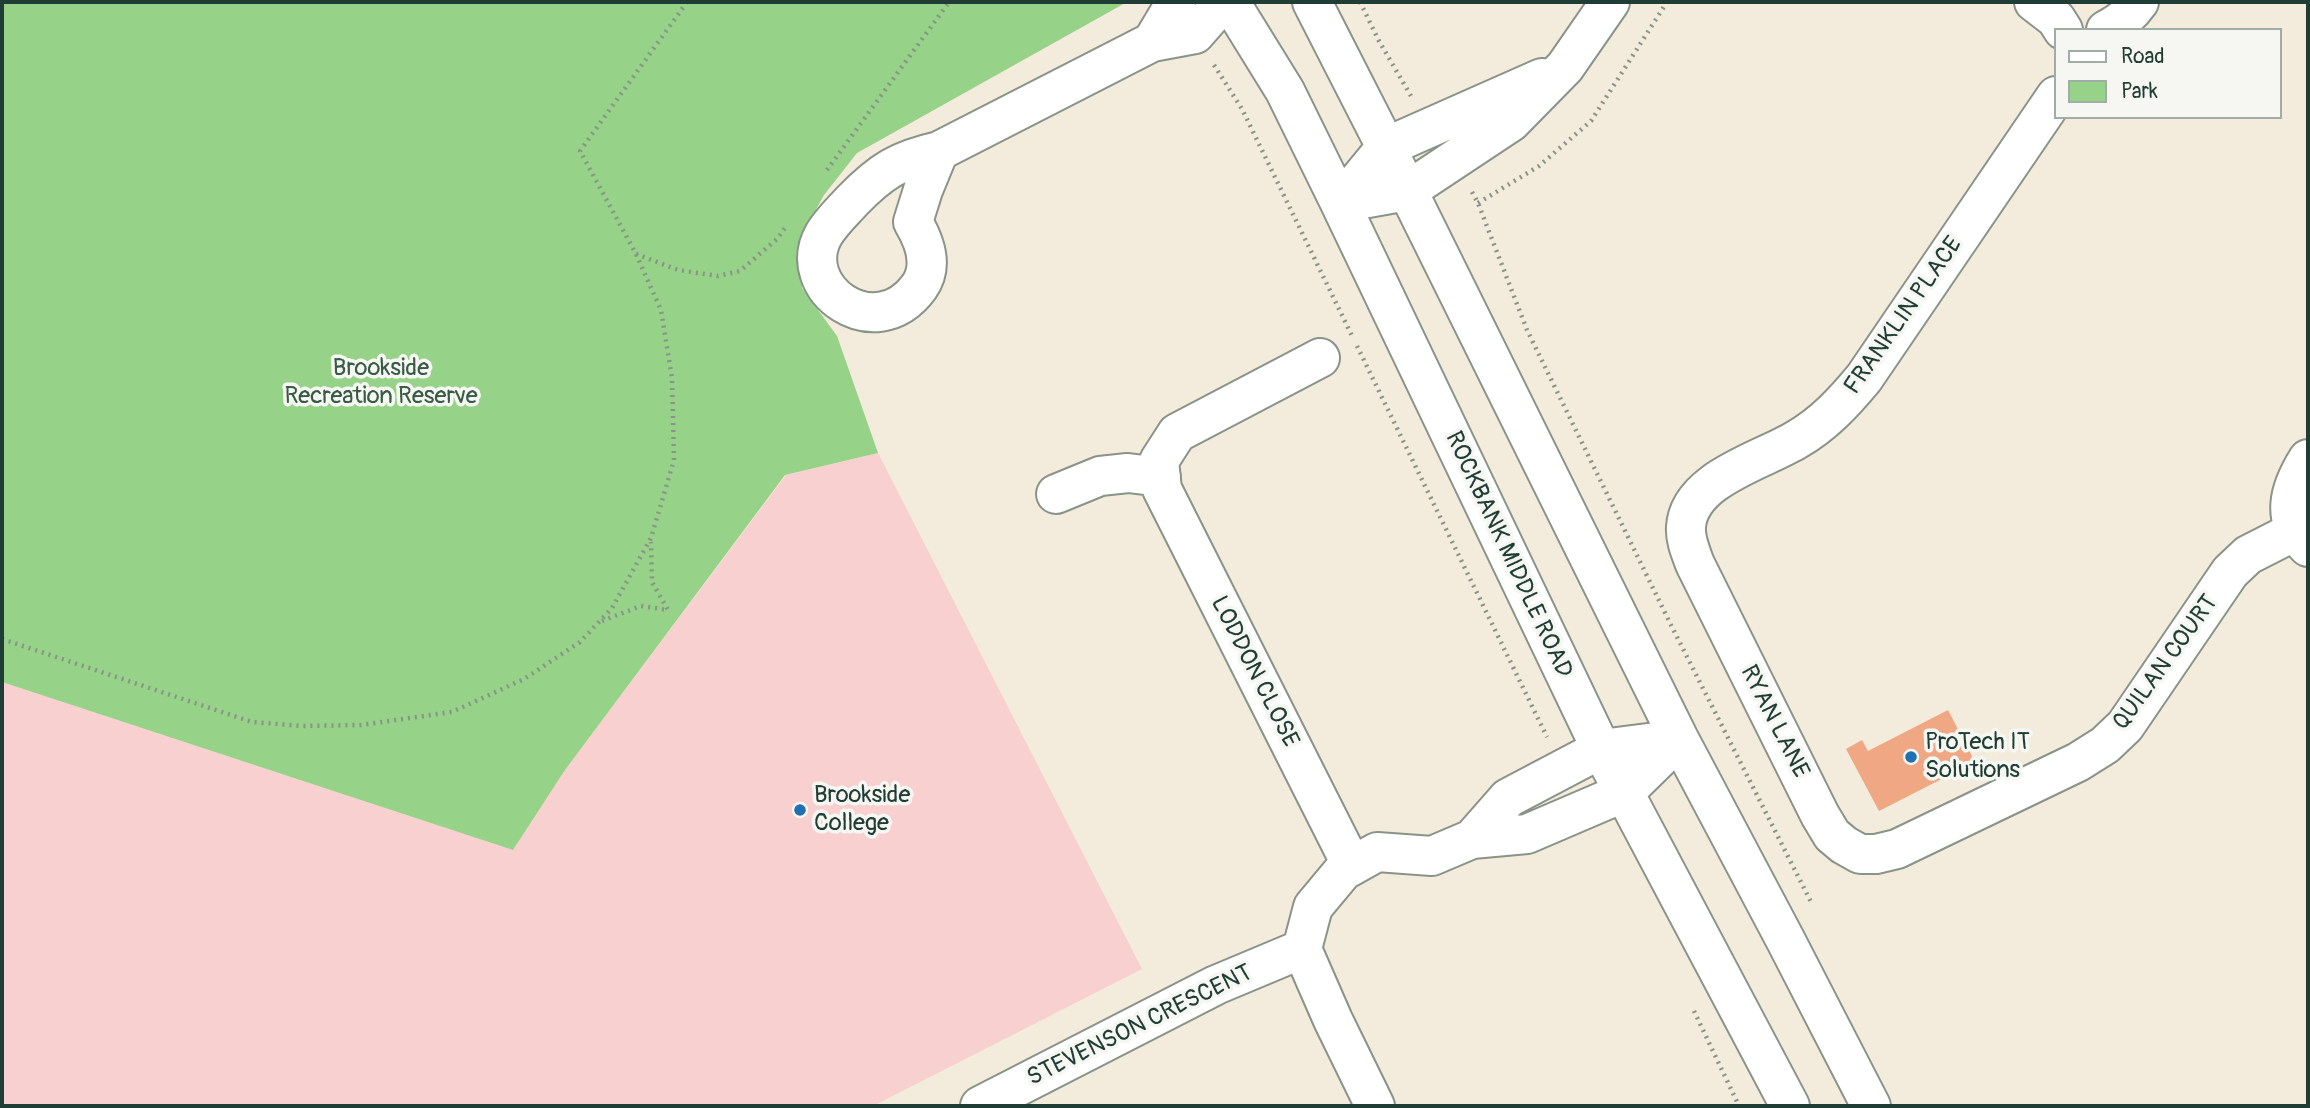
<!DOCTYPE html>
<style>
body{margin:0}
#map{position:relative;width:2310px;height:1108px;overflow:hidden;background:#f3ebdb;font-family:Pangolin,sans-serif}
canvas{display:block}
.frame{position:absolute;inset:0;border:4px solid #1f3d34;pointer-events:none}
.legend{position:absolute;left:2054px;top:28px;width:228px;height:91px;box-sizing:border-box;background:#f6f6f2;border:2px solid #a0aca6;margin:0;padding:9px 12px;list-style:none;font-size:21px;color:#1f3d34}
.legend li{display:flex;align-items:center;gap:14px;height:35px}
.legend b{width:35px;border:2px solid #a0aca6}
</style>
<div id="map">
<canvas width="2310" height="1108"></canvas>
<div class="frame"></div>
<ul class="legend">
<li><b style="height:9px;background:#fff"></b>Road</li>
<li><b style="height:19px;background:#96d287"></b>Park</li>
</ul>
</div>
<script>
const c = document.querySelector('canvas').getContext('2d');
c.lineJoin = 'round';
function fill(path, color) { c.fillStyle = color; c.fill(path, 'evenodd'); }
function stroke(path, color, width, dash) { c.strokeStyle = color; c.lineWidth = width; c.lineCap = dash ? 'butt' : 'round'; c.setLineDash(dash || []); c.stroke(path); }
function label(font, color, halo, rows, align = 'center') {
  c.font = font + ' Pangolin,sans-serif'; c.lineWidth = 7; c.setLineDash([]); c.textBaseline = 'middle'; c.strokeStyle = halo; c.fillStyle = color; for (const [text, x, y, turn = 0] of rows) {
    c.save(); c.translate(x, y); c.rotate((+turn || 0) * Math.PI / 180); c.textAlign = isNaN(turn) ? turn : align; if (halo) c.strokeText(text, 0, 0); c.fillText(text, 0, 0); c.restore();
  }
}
const built = new Path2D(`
 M878 453 1142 969 873 1106H2V682L513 850 565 770 786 475Z`);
const green = new Path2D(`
 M2 2H1127L857 153 824 195 803 233 802 288 837 336 878 453 785 475 565 770 513 850 2 682Z`);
const building = new Path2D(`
 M1948 710 1975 762 1879 811 1846 749 1862 740 1868 751Z`);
const path = new Path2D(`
 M1360 2 1379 41 1411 96
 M1214 65 1242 109 1353 338
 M827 170 949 2
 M1472 192 1478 203 1527 330 1670 623 1812 904
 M1478 203 1539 166 1591 121 1667 2
 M636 254 678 270 718 276 740 271 777 239 785 228
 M1357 346 1547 737
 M602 621 641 606 668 610 652 582 651 542
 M2 639 252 722 302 726 361 725 452 712 524 679 580 642 612 608 651 538 674 460 672 378 661 310 636 254 580 151 687 2
 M1694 1011 1739 1106`);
const minor = new Path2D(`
 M1230 2 1285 91 1340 203 1601 749 1790 1106
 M1312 2 1386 147 1679 739 1786 941 1871 1106
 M2034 2 2056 19 2063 30
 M2106 30C2120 23 2130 15 2139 2
 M1152 42 1176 2
 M2056 96 1864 378C1844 402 1824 424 1796 440 1761 461 1689 479 1686 527 1685 540 1691 553 1695 564L1820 815 1832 835 1844 845 1860 854H1876L1897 849 2078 762 2105 745 2125 726 2230 572 2248 555 2295 531
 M939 151 923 190 913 222C925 242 934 266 919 287 875 347 793 288 824 234 832 221 843 211 852 201 881 171 899 160 939 151L1152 42 1195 34 1223 2
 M1340 203 1407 191 1511 122 1565 67 1610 2
 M1340 203 1386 147 1542 78
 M1320 358 1177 433 1159 461 1162 489 1352 866
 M2308 459C2289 489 2280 519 2308 547
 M1056 494 1100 476 1128 473 1161 477
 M1472 839 1508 798 1601 749 1679 739
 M980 1106 1216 985 1302 949
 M1375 1106 1333 1020 1302 949 1313 907 1343 871 1377 852 1432 856 1472 839 1527 834 1625 792 1679 739`);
const markers = [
 [1911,757,7,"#1f6fb2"],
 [800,810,7,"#1f6fb2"]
];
const streetNames = [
 ["FRANKLIN PLACE",1904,316,-55],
 ["ROCKBANK MIDDLE ROAD",1508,555,65],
 ["QUILAN COURT",2166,663,-54],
 ["LODDON CLOSE",1254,672,63],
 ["RYAN LANE",1774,722,63],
 ["STEVENSON CRESCENT",1140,1026,-26]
];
const parkNames = [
 ["Brookside",381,369],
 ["Recreation Reserve",381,397]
];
const poiNames = [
 ["ProTech IT",1925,743],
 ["Solutions",1925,771],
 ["Brookside",814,796],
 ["College",814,824]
];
fill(built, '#f7d0cf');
fill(green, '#96d287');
fill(building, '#efa883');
stroke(minor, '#899488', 42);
stroke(path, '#899488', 4.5, [2, 5]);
stroke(minor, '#fff', 38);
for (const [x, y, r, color] of markers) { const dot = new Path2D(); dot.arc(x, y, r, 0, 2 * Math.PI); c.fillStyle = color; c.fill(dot); stroke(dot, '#f6f6f2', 2.5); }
label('24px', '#1f3d34', '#f6f6f2', streetNames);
label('24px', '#375b45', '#f6f6f2', parkNames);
label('24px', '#1f3d34', '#f6f6f2', poiNames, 'left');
</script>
